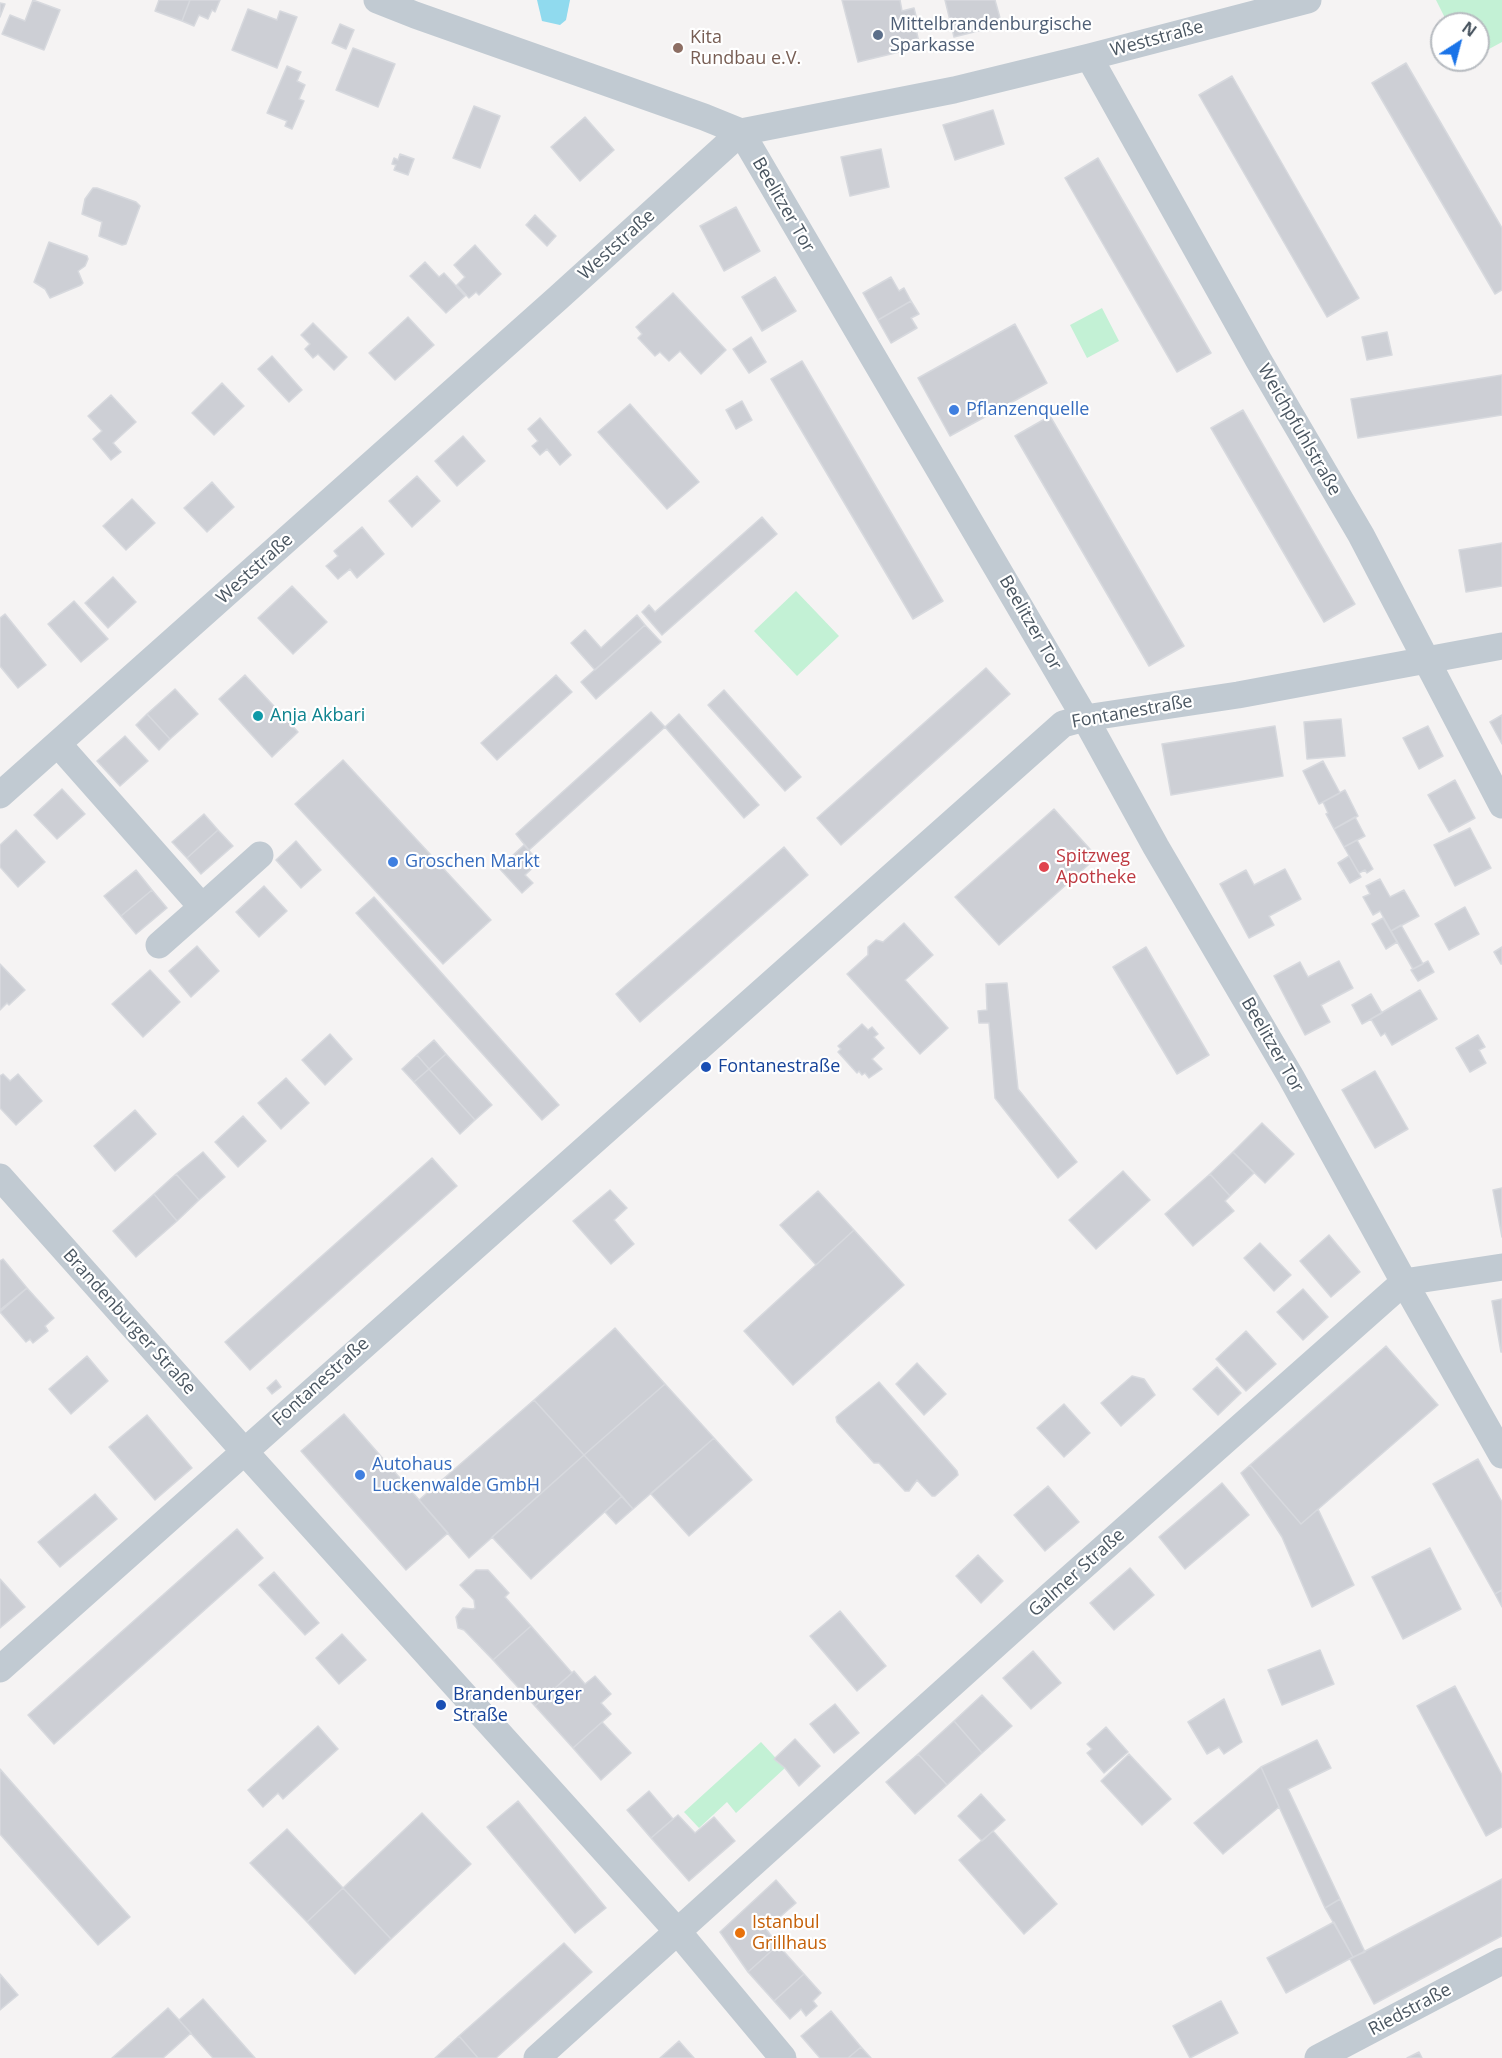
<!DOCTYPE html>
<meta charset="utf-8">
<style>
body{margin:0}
#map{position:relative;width:1502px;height:2058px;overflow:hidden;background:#f5f3f3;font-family:"Open Sans",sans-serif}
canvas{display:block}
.north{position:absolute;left:1430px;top:12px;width:60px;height:60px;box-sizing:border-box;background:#fff;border:2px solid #b7bbc0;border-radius:50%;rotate:36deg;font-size:16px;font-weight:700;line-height:24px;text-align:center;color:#4a5661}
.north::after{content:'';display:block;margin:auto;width:21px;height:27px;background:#1a73e8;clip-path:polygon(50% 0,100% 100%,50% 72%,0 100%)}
</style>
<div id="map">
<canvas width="1502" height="2058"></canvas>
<div class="north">N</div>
</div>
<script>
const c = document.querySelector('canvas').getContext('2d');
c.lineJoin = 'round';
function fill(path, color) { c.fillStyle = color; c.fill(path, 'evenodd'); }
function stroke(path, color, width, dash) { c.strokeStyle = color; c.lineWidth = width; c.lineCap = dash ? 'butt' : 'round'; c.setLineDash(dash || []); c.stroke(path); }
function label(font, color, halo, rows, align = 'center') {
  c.font = font + ' "Open Sans",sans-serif'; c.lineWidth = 4.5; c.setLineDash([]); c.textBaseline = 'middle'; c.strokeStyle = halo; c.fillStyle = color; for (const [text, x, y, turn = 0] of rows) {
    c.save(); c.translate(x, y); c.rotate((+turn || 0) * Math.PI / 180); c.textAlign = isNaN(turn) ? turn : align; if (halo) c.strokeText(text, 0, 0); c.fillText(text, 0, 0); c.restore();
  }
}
const green = new Path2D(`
 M1436 0H1502V42L1478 55V24H1448Z
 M1102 308 1119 341 1087 358 1070 325Z
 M796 591 839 636 797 676 754 631Z
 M761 1742 785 1768 736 1813 727 1802 699 1828 684 1812Z`);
const water = new Path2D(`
 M537 0H570L566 20 560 25 542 21Z`);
const building = new Path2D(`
 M33 0 60 10 44 50 2 34 10 15 25 21Z
 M159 0H190L182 21 155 11Z
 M190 0H220L215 12 212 10 208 19 199 15 194 26 182 21Z
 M842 0H900L902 11 914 8 917 20H914L920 47 858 62Z
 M945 0H995L1002 25 954 37Z
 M0 3 5 4 0 17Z
 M248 9 277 20 280 11 297 17 277 68 232 50Z
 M340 24 354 30 346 49 332 43Z
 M353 48 395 64 378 107 336 90Z
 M1406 63 1502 228V290L1495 294 1372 83Z
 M287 66 301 72 297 81 305 85 299 99 304 101 292 129 285 126 287 121 267 113Z
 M1232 76 1359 298 1327 317 1199 95Z
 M474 106 500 116 480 168 453 158Z
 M993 110 1004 144 955 160 943 125Z
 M585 117 614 150 580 181 551 147Z
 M881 149 889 187 850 196 841 157Z
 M400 154 414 159 408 175 394 170 396 165 392 164 394 158 398 160Z
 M1098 158 1211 353 1177 372 1065 178Z
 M93 188H97L136 202 140 206 126 244 122 245 99 236 102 222 82 214 85 199Z
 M736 207 760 251 724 271 700 226Z
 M535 215 556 236 547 246 526 225Z
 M49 242 87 256 88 259 85 266 78 271 83 283 81 285 50 298 45 289 34 282Z
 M475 245 501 274 479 295 476 292 469 298 457 285 465 277 454 265Z
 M425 262 439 277 444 273 465 296 446 313 410 276Z
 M775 277 796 311 762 331 742 297Z
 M891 277 899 291 904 288 911 301 878 320 863 293Z
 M673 293 726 350 701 374 680 351 669 361 660 352 655 356 638 338 642 334 636 327Z
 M911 301 919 314 911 318 917 328 891 343 878 320Z
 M408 317 434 345 395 380 369 353Z
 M313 323 347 357 334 370 318 354 313 358 305 349 310 344 301 335Z
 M1015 324 1047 383 950 436 918 378Z
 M1387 332 1392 355 1367 360 1362 337Z
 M751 337 766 362 749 373 733 349Z
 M272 356 302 390 289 402 258 369Z
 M802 361 943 601 913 619 771 379Z
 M1502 375V415L1358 438 1351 399Z
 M222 383 244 406 214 435 192 413Z
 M111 395 136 422 113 443 121 452 111 460 93 439 102 431 88 416Z
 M742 401 752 420 736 429 726 410Z
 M630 404 699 482 667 509 598 432Z
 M1243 410 1355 604 1324 622 1211 428Z
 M1050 416 1184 646 1149 666 1015 436Z
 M540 418 571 455 560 465 547 449 540 455 532 446 538 441 528 429Z
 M463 436 485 461 457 486 435 461Z
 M417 476 440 501 412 527 389 501Z
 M212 482 234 507 207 532 184 508Z
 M132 499 155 523 126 550 103 526Z
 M762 517 777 534 662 635 642 612 649 605 655 612Z
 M362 527 384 554 357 578 350 569 338 579 326 566 338 556 334 551Z
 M1502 543V586L1466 592 1459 550Z
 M113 577 136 602 108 628 85 603Z
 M292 586 327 622 293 654 258 618Z
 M74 601 108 639 81 662 48 624Z
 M5 614 46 665 18 688 0 666V618Z
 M637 615 645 625 595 670 571 643 585 630 601 648Z
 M645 625 661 642 596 699 581 682Z
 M986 668 1010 694 841 845 817 818Z
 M245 675 298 732 272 757 219 699Z
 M556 675 572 692 497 760 481 743Z
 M175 689 198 714 170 739 147 714Z
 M724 690 801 777 785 791 708 705Z
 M651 712 665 727 529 850 516 834Z
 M147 714 170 739 159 750 136 725Z
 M679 714 759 805 744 818 665 727Z
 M1502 715V744L1490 722Z
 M1341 719 1345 756 1307 759 1304 722Z
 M1275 726 1283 776 1171 795 1162 744Z
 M1428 726 1443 756 1419 769 1403 738Z
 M125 736 148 761 120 786 97 761Z
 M343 760 491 920 443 964 295 804Z
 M1323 761 1340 793 1319 804 1303 771Z
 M1455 780 1475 818 1449 832 1428 795Z
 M62 789 85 814 57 839 34 815Z
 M1345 790 1358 816 1334 829 1326 814 1328 813 1323 802Z
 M1054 809 1097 857 999 945 955 897Z
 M204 814 218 830 187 858 172 842Z
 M1355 817 1365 836 1344 847 1334 829Z
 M1470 828 1491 868 1455 886 1434 845Z
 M16 830 45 862 18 887 0 867V845Z
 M218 830 233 846 201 874 187 858Z
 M1357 840 1373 869 1367 873 1365 870 1359 873 1344 847Z
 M296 841 321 870 301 888 276 860Z
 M524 845 539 862 525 875 533 883 522 893 499 868Z
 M784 847 808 875 640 1022 616 994Z
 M1349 856 1361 877 1350 883 1338 863Z
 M1285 869 1301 899 1269 916 1274 925 1249 938 1220 884 1246 870 1254 885Z
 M136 870 152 890 121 916 104 896Z
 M1380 879 1390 897 1404 890 1419 916 1391 931 1380 911 1373 915 1363 897 1370 894 1366 886Z
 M264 886 287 911 259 937 236 912Z
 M152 890 167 908 136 934 121 916Z
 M374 897 559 1105 542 1120 356 913Z
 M1465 907 1479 934 1449 950 1435 924Z
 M1383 918 1397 942 1386 949 1372 924Z
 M904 923 933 955 905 980 948 1028 920 1054 847 974 868 955V947L876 940 883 942Z
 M1401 925 1423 964 1413 969 1391 931Z
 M197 946 219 971 191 997 169 971Z
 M1146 947 1209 1055 1177 1074 1113 967Z
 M1502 947V964H1501L1494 952Z
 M1339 961 1353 988 1321 1005 1330 1022 1305 1035 1274 976 1300 962 1308 977Z
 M1428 961 1434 972 1418 981 1411 970Z
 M0 964 25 990 9 1005 7 1003 0 1010Z
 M150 970 180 1002 143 1037 112 1004Z
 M1007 983 1018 1089 1077 1162 1058 1178 995 1098 989 1023H979L978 1011 987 1010 986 984Z
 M1420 990 1437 1019 1392 1045 1385 1033 1381 1036 1371 1019Z
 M1371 994 1382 1013 1362 1024 1352 1005Z
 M862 1024 868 1030 872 1027 878 1034 874 1037 884 1048 872 1059 882 1069 869 1078 865 1073 862 1075 859 1071 857 1073 838 1052 841 1049 838 1046Z
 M330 1034 352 1059 325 1085 302 1060Z
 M1478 1035 1485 1047 1479 1050 1486 1063 1470 1072 1456 1048Z
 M434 1040 446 1054 429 1069 417 1055Z
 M446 1054 492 1105 475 1120 429 1069Z
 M417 1055 429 1069 414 1082 402 1069Z
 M429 1069 475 1120 460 1134 414 1082Z
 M1375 1071 1408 1129 1375 1148 1342 1090Z
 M3 1074 10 1081 18 1074 42 1101 16 1125 0 1108V1076Z
 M286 1078 309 1103 281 1129 258 1103Z
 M135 1110 156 1134 115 1171 94 1146Z
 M243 1116 266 1141 238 1167 215 1142Z
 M1262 1123 1294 1154 1265 1183 1233 1152Z
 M203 1152 225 1177 199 1200 176 1174Z
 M1233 1152 1254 1173 1230 1196 1210 1174Z
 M432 1158 457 1186 250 1370 225 1342Z
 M1123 1171 1150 1200 1096 1249 1069 1220Z
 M176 1174 199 1200 177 1221 154 1194Z
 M1210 1174 1230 1196 1225 1201 1234 1211 1193 1246 1165 1214Z
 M1502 1188V1237L1493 1190Z
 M610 1190 627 1208 614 1220 634 1244 611 1264 573 1221Z
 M818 1191 854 1230 816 1265 780 1225Z
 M154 1194 177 1221 136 1257 113 1231Z
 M854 1230 904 1285 793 1385 744 1331Z
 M1329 1235 1360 1272 1331 1297 1300 1261Z
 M1260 1243 1291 1275 1274 1291 1244 1258Z
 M3 1259 27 1288 0 1310V1261Z
 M27 1288 54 1318 45 1326 48 1331 33 1343 30 1339 26 1342 0 1312Z
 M1303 1289 1328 1317 1303 1340 1277 1312Z
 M1502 1299V1352H1501L1492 1301Z
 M615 1328 665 1384 584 1455 534 1400Z
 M1246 1331 1276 1364 1246 1391 1216 1359Z
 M1386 1346 1438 1405 1301 1524 1250 1465Z
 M87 1356 108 1381 71 1414 49 1389Z
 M917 1363 946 1394 924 1415 896 1384Z
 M1217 1367 1241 1393 1218 1415 1193 1389Z
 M1132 1376 1144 1379 1155 1395 1121 1426 1101 1403Z
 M276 1380 281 1387 272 1394 267 1388Z
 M879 1382 957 1471 958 1475 935 1496H932L917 1480 909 1491H905L879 1463H874L837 1422 836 1417Z
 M665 1384 714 1438 633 1509 584 1455Z
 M534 1400 584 1455 469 1558 419 1500Z
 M1064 1404 1090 1433 1064 1457 1037 1428Z
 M344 1414 448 1533 406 1570 301 1451Z
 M147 1415 192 1468 155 1500 109 1447Z
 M714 1438 752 1480 689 1536 651 1494Z
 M584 1455 622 1496 531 1579 492 1537Z
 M1478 1459 1502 1502V1590L1495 1594 1433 1484Z
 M1250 1465 1301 1524 1318 1509 1354 1585 1312 1607 1282 1537 1241 1473Z
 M1222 1483 1249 1515 1185 1569 1159 1537Z
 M1048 1486 1079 1522 1045 1551 1014 1515Z
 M95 1494 117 1519 60 1567 38 1542Z
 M622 1496 633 1509 616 1524 605 1512Z
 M237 1529 263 1558 54 1744 28 1715Z
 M1430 1548 1461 1609 1403 1639 1372 1577Z
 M978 1555 1003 1581 981 1603 956 1576Z
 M1130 1568 1154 1595 1114 1630 1090 1603Z
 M476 1570H488L509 1593 505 1597 531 1626 493 1660 464 1630 458 1628 456 1617 463 1608 473 1609 475 1608 474 1600 460 1585Z
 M274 1572 319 1623 305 1635 259 1585Z
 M0 1579 25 1607 0 1628Z
 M1502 1590V1607L1495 1594Z
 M840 1611 886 1666 857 1691 810 1636Z
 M531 1626 572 1673 535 1706 493 1660Z
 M342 1634 366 1660 339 1684 316 1658Z
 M1320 1650 1334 1684 1282 1705 1268 1670Z
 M1033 1651 1061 1683 1031 1709 1003 1678Z
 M574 1671 585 1684 595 1676 611 1694 601 1703 611 1714 573 1748 535 1706Z
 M1455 1686 1502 1775V1827L1486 1836 1417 1706Z
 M982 1695 1012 1726 982 1753 954 1721Z
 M1224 1699 1242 1742 1224 1754 1219 1747 1207 1754 1188 1722Z
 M835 1704 859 1733 834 1753 810 1724Z
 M954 1721 982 1753 947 1785 918 1754Z
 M602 1722 631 1753 601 1780 573 1748Z
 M318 1726 338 1749 283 1799 278 1793 263 1807 248 1790Z
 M1106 1727 1128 1752 1104 1773 1087 1753 1092 1749 1087 1744Z
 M795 1739 820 1766 799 1786 785 1768 774 1759Z
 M1317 1740 1331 1768 1288 1789 1340 1899 1325 1908 1261 1767Z
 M918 1754 947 1785 915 1814 886 1782Z
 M1129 1754 1171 1799 1142 1825 1101 1781Z
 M1261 1767 1279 1807 1223 1854 1194 1823Z
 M0 1769 130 1917 98 1945 0 1834Z
 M649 1791 673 1819 651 1838 627 1810Z
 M981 1794 1005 1820 982 1841 958 1816Z
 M518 1801 606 1908 575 1933 487 1827Z
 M422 1813 471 1864 391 1939 343 1888Z
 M678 1815 695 1833 714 1817 735 1841 689 1881 651 1838Z
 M287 1829 343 1888 307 1922 250 1863Z
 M993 1831 1057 1904 1024 1934 959 1860Z
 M1502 1879V1936L1374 2004 1350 1959Z
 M776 1880 796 1903 766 1929 778 1945 748 1972 720 1932Z
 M343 1888 391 1939 355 1974 307 1922Z
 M1340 1899 1365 1952 1353 1957 1325 1908Z
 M1334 1922 1353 1957 1286 1993 1267 1958Z
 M564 1943 592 1972 496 2058H478L459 2036Z
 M778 1945 804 1974 774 2001 748 1972Z
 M0 1974 18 1995 0 2010Z
 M804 1974 821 1993 813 2001 817 2006 806 2016 801 2009 790 2019 774 2001Z
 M203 1999 255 2058H213L179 2020Z
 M1221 2001 1238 2033 1190 2058 1173 2026Z
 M168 2008 191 2033 163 2058H112Z
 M831 2011 861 2047 848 2058H820L801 2036Z
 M459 2036 478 2058H435Z
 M679 2041 694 2058H660Z
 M861 2047 871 2058H848Z
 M1419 2052 1422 2058H1407Z`);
const minor = new Path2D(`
 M377 0 415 15 704 117 741 132 1085 718 1156 847 1291 1077 1404 1282 1502 1455
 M1089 57 1259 361 1361 535 1502 805
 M58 744 202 907 260 855
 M0 795 558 298 741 132 954 90 1089 57 1308 0
 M159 945 202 907
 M0 1177 244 1451 678 1932 783 2058
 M0 1669 1063 724 1085 718 1238 695 1502 646
 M537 2058 1052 1594 1404 1282 1502 1267
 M1318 2058 1502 1961`);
const markers = [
 [878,35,6,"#5c6f8a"],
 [678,48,6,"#8d6e63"],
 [954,410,6,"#3f7fe0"],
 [258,716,6,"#0f9aa8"],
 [393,862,6,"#3f7fe0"],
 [1044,867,6,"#e0444e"],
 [706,1067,6,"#1a4fb4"],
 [360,1475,6,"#3f7fe0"],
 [441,1705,6,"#1a4fb4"],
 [740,1933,6,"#e8710a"]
];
const serviceNames = [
 ["Mittelbrandenburgische",890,25],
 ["Sparkasse",890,46]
];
const educationNames = [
 ["Kita",690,38],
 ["Rundbau e.V.",690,59]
];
const streetNames = [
 ["Weststraße",1157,39,-15],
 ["Beelitzer Tor",783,205,60],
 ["Weststraße",617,245,-42],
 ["Weichpfuhlstraße",1299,430,60],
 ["Weststraße",255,569,-42],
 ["Beelitzer Tor",1030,623,60],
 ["Fontanestraße",1132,712,-10],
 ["Beelitzer Tor",1272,1045,60],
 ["Brandenburger Straße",129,1322,48],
 ["Fontanestraße",321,1382,-42],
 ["Galmer Straße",1077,1573,-42],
 ["Riedstraße",1410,2010,-28]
];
const shopNames = [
 ["Pflanzenquelle",966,410],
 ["Groschen Markt",405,862],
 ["Autohaus",372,1465],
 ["Luckenwalde GmbH",372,1486]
];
const cultureNames = [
 ["Anja Akbari",270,716]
];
const healthNames = [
 ["Spitzweg",1056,857],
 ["Apotheke",1056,878]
];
const transitNames = [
 ["Fontanestraße",718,1067],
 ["Brandenburger",453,1695],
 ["Straße",453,1716]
];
const foodNames = [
 ["Istanbul",752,1923],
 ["Grillhaus",752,1944]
];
fill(green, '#c3f1d5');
fill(water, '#90daee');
fill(building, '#cdcfd5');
stroke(building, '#d7d9de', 1.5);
stroke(minor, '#c1cad2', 27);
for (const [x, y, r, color] of markers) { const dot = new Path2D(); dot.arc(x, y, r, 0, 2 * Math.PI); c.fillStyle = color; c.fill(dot); stroke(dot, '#fff', 2); }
label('18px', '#4e5e75', '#fff', serviceNames, 'left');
label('18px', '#785e54', '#fff', educationNames, 'left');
label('18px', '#4a5661', '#fff', streetNames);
label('18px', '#366cbe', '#fff', shopNames, 'left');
label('18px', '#0d838f', '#fff', cultureNames, 'left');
label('18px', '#be3a42', '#fff', healthNames, 'left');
label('18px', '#164399', '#fff', transitNames, 'left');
label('18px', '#c56008', '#fff', foodNames, 'left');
</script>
